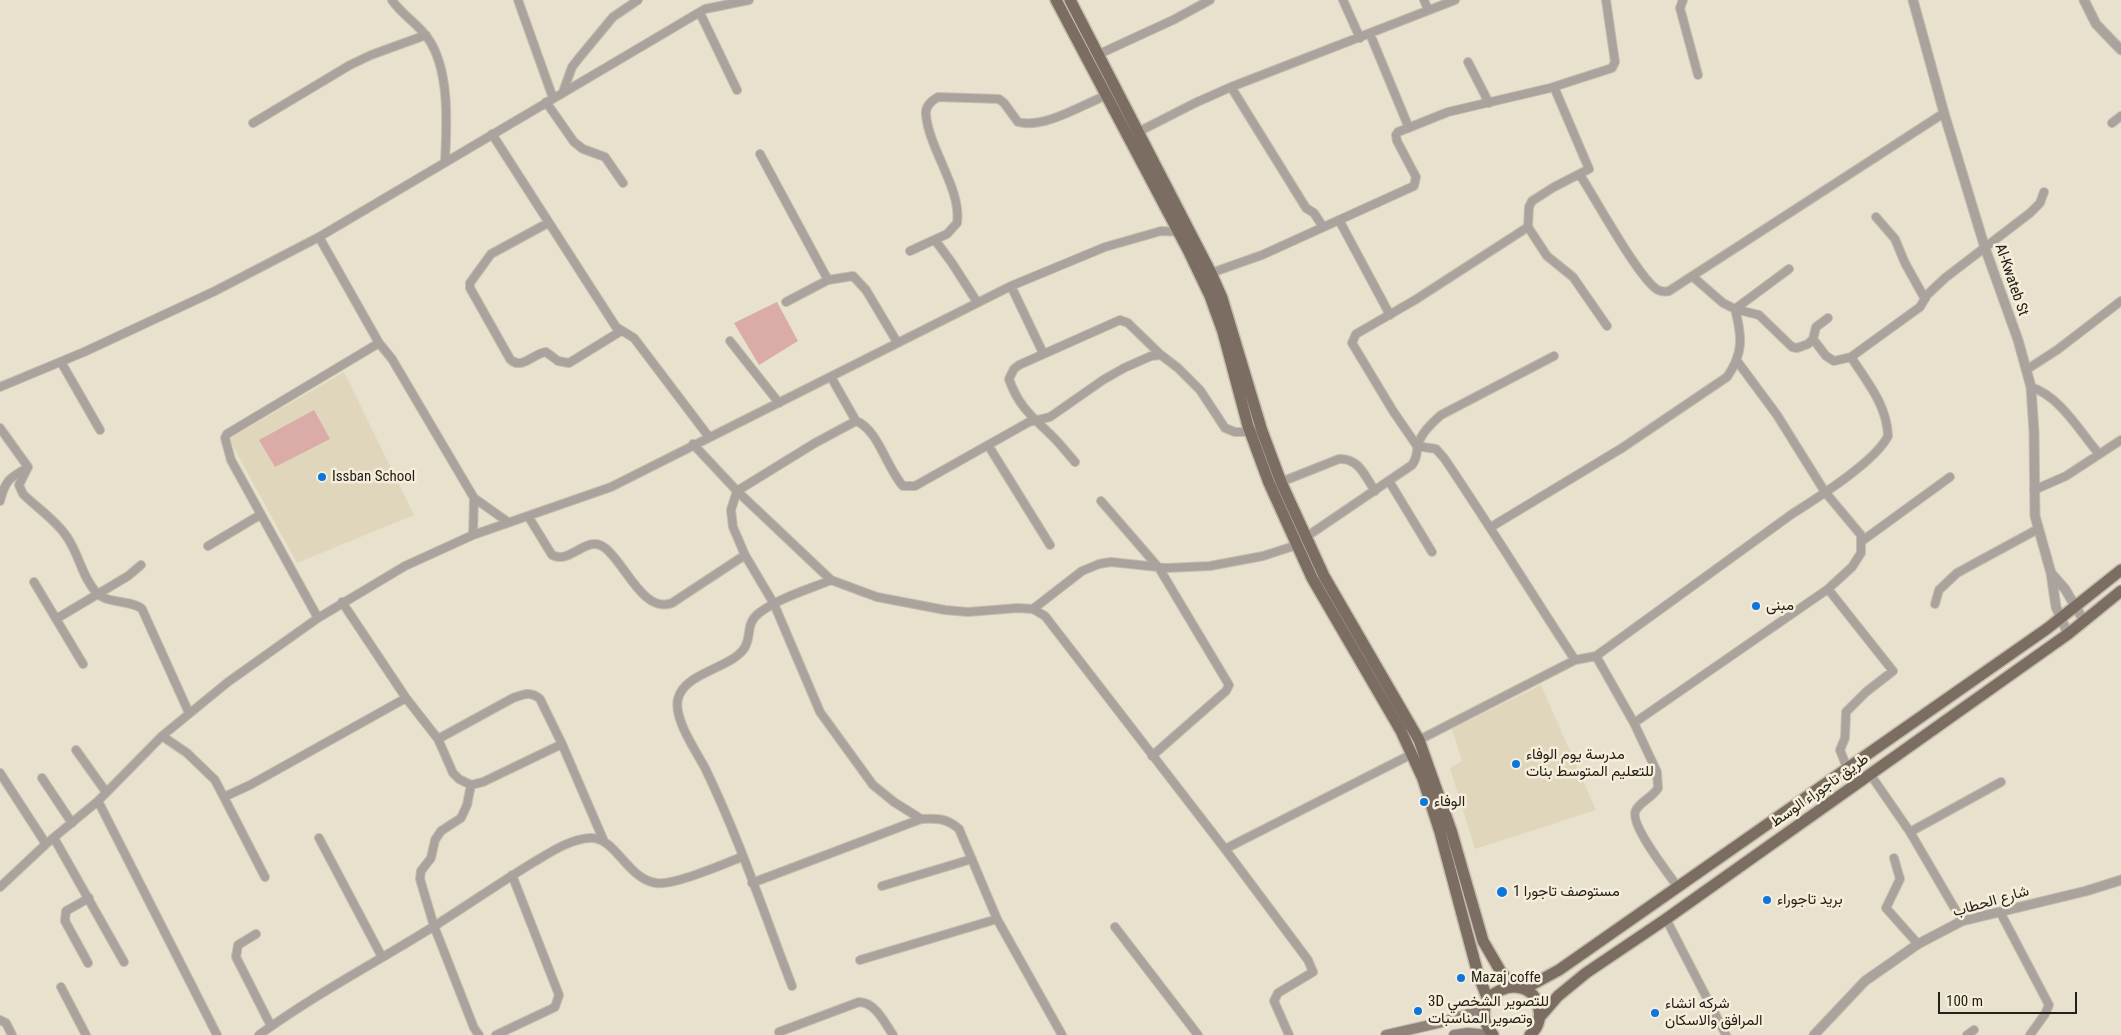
<!DOCTYPE html>
<meta charset="utf-8">
<style>
body{margin:0}
#map{position:relative;width:2121px;height:1035px;overflow:hidden;background:#e8e1cd;font-family:"Roboto Condensed",sans-serif}
canvas{display:block}
.scale{position:absolute;left:1938px;top:992px;width:139px;height:22px;box-sizing:border-box;border:2px solid #232119;border-top:0;padding-left:6px;font-size:15px;line-height:18px;white-space:nowrap;color:#232119;-webkit-text-stroke:4px #f6eeda;paint-order:stroke}
</style>
<div id="map">
<canvas width="2121" height="1035"></canvas>
<div class="scale">100 m</div>
</div>
<script>
const c = document.querySelector('canvas').getContext('2d');
c.lineJoin = 'round';
function fill(path, color) { c.fillStyle = color; c.fill(path, 'evenodd'); }
function stroke(path, color, width, dash) { c.strokeStyle = color; c.lineWidth = width; c.lineCap = dash ? 'butt' : 'round'; c.setLineDash(dash || []); c.stroke(path); }
function label(font, color, halo, rows, align = 'center') {
  c.font = font + ' "Roboto Condensed",Vazirmatn,sans-serif'; c.lineWidth = 5; c.setLineDash([]); c.textBaseline = 'middle'; c.strokeStyle = halo; c.fillStyle = color; for (const [text, x, y, turn = 0] of rows) {
    c.save(); c.translate(x, y); c.rotate((+turn || 0) * Math.PI / 180); c.textAlign = isNaN(turn) ? turn : align; if (halo) c.strokeText(text, 0, 0); c.fillText(text, 0, 0); c.restore();
  }
}
const built = new Path2D(`
 M344 372 414 515 297 563 229 439Z
 M1541 685 1596 810 1475 849 1450 768 1462 761 1452 729Z`);
const green = new Path2D(`
 M777 302 798 341 759 365 734 323Z
 M314 410 330 439 275 467 259 440Z`);
const minor = new Path2D(`
 M392 0C401 14 417 23 427 37 450 68 447 124 445 162
 M518 0 553 98
 M1343 0 1360 38
 M1424 0 1428 10
 M1683 0 1680 8 1698 75
 M700 13 737 90
 M1370 34 1409 128
 M1097 55 1173 20 1210 0
 M1468 62 1489 103
 M1231 87 1306 208 1314 213 1323 227
 M1554 87 1589 169 1554 187 1532 201 1529 207 1528 227 1547 256 1573 277 1607 326
 M563 92 572 67 579 58 613 17 638 0
 M546 102 574 142 583 149 605 157 623 183
 M253 123 350 65 371 55 426 35
 M2112 123 2121 116
 M1138 132 1195 103 1231 87 1455 0
 M492 134 616 327 634 338 709 437
 M760 154 828 280
 M1580 175C1594 196 1640 281 1658 290 1662 292 1664 292 1669 291L1944 113
 M1876 217 1895 239 1905 263 1925 299
 M1339 220 1390 315
 M548 223 491 254 470 283V288L510 359C521 371 534 353 546 352L558 361 569 363 621 331
 M1528 227 1415 300 1356 334 1352 343 1393 411 1417 446 1436 449 1444 458C1489 524 1531 593 1575 660
 M319 237 379 343 392 359 474 498 508 522
 M935 240 952 263 977 302
 M910 251 947 234 957 223C962 190 929 149 926 115 925 107 931 101 938 97L999 99 1004 103 1018 122C1044 129 1082 105 1107 95
 M1211 273 1262 255 1414 186 1416 177 1397 141 1396 135 1398 132 1448 112 1550 88 1612 68 1615 62 1606 0
 M1692 276 1723 303 1735 309 1759 315 1792 347 1797 348 1808 344 1813 339 1816 327 1828 318
 M1011 286 1043 353
 M786 302 828 280 853 276 866 290 897 342
 M1735 309 1789 269
 M1813 339 1826 356 1834 361 1851 357 1920 307 1927 295 1945 278 2030 213 2040 203 2044 192
 M730 341 779 403
 M61 362 100 430
 M2026 370 2057 350 2121 301
 M831 377 856 421 815 443 737 491 731 510 733 527 745 555 774 604 820 712 873 785 894 802 921 819
 M0 387 84 352 215 291 319 237 705 9 749 0
 M2031 387C2060 396 2080 432 2099 454
 M856 421C878 429 887 469 903 486H915L1029 422 1050 417 1103 380 1124 368 1151 356 1161 355 1178 368 1200 390 1225 428 1235 432H1254
 M0 428 28 467 19 485 23 494C37 508 56 520 67 537 79 554 82 577 96 592 107 605 131 599 142 609L189 713
 M693 444 737 491 831 580 877 597 945 610 968 612 1018 608 1033 609 1045 616 1225 849 1308 960 1313 972 1278 993 1274 1001 1289 1035
 M988 445 1050 545
 M1075 462C1068 454 1061 445 1054 438 1034 418 1019 408 1009 379L1014 369 1019 365 1120 320 1128 323 1161 355
 M1389 481 1432 552
 M1281 482 1339 459C1359 458 1365 476 1375 491
 M2034 490 2066 476 2121 440
 M0 501C5 481 9 478 27 468
 M1101 501 1159 568 1229 685 1226 691 1152 756
 M528 516 552 555C571 565 587 533 605 548 625 563 643 614 672 603L745 555
 M1491 527 1622 448 1727 377C1744 353 1742 336 1735 309
 M473 535 474 498
 M1306 537 1412 465C1418 457 1416 453 1418 445 1421 433 1432 423 1441 415L1554 356
 M1862 541 1950 477
 M208 546 260 515
 M34 582 83 664
 M1828 589 1893 671 1866 692 1846 712 1845 738 1840 750 1847 768
 M342 602 406 698 438 739 453 773 459 779 471 785 483 782 562 744
 M1935 604 1939 590 1957 573 2038 529
 M1033 609 1082 571 1099 564 1111 562 1167 568 1210 566 1263 556 1297 545
 M318 618 231 460 225 438 227 434 379 343
 M56 619 128 576 141 565
 M1596 656 1634 723 1657 772 1658 788C1653 797 1641 801 1636 810 1628 823 1668 873 1677 886
 M1634 723 1828 589 1852 567 1861 553V535L1825 492 1777 415 1737 361
 M162 736 187 753 215 780 265 877
 M438 739 513 698C524 694 531 691 540 699L562 744 603 839
 M1419 740 1575 660 1596 656 1792 514C1817 498 1875 462 1888 436 1887 405 1867 382 1851 357
 M76 750 106 792
 M0 773 46 844
 M1870 774 1910 832 1962 921
 M42 778 72 823
 M471 785 467 805 461 818 441 831 435 840 431 858 421 871 420 879 434 926 474 1028 479 1035
 M224 797 250 785 406 698
 M98 801 217 1035
 M1910 832 2001 782
 M54 838 124 962
 M319 838 382 957
 M1225 849 1412 754
 M1894 858 1900 879 1886 908 1918 944
 M752 883 921 819C936 818 947 818 959 829L997 919
 M882 886 972 859
 M0 887 46 844 98 801 162 736 228 682 318 618 405 566 473 535 611 487 1011 286 1105 247 1161 231 1182 232
 M2000 912 2049 1005 2045 1014 2030 1035
 M1666 919 1726 1035
 M1115 927 1198 1035
 M256 934 238 945 236 957 271 1026
 M860 960 997 919 1062 1035
 M88 963 65 921 66 911 89 898
 M792 986C764 913 739 838 705 768 696 751 673 718 678 699 684 673 728 669 743 650 753 638 744 625 759 613 779 598 807 590 831 580
 M61 987 86 1035
 M0 1020 6 1023 12 1035
 M779 1032 859 1002C875 1002 885 1023 893 1035
 M259 1035C315 994 377 962 436 925 469 904 501 882 534 862 551 852 570 839 590 838 615 836 627 879 656 883 674 886 723 864 742 857
 M496 1035 551 1009 555 1007 559 995 512 875
 M1967 1035 1974 1030`);
const tertiary = new Path2D(`
 M1913 0 1944 113 1985 248 2018 340 2031 387 2034 432 2035 516 2051 573 2056 607 2068 634
 M2084 0 2096 24 2121 50
 M2051 573 2065 589 2084 621
 M1814 1035 1865 981 1918 944 1962 921 2086 891 2121 880`);
const secondary = new Path2D(`
 M1386 1035 1443 1022 1484 1009
 M1454 1035 1468 1033 1489 1035`);
const primary = new Path2D(`
 M1056 0 1188 250 1210 296 1223 332 1248 426 1269 483 1312 578 1401 731 1423 779 1440 832 1478 974 1488 1000
 M1070 0 1211 273 1222 298 1262 431 1281 482 1324 576 1419 740 1451 830 1483 941 1501 972 1515 987
 M1524 989 1559 970 2048 628 2121 570
 M1539 1018 1558 996 1586 973 1666 919 2068 634 2121 591
 M1493 1035C1459 993 1533 965 1539 1010 1541 1020 1537 1029 1530 1035`);
const markers = [
 [322,477,5,"#0d76de"],
 [1756,606,5,"#0d76de"],
 [1516,764,5,"#0d76de"],
 [1424,802,5,"#0d76de"],
 [1502,892,6,"#0d76de"],
 [1767,900,5,"#0d76de"],
 [1461,978,5,"#0d76de"],
 [1418,1011,5,"#0d76de"],
 [1655,1013,5,"#0d76de"]
];
const streetNames = [
 ["Al-Kwateb St",2011,280,71],
 ["طريق تاجوراء الوسط",1820,791,-35],
 ["شارع الحطاب",1991,902,-16]
];
const poiNames = [
 ["Issban School",332,477],
 ["مبنى",1766,606],
 ["مدرسة يوم الوفاء",1526,755],
 ["للتعليم المتوسط بنات",1526,772],
 ["الوفاء",1434,802],
 ["مستوصف تاجورا 1",1513,892],
 ["بريد تاجوراء",1777,900],
 ["Mazaj coffe",1471,978],
 ["3D للتصوير الشخصي",1428,1002],
 ["وتصوير المناسبات",1428,1019],
 ["شركه انشاء",1665,1004],
 ["المرافق والاسكان",1665,1021]
];
fill(built, '#e0d6bb');
fill(green, '#daaba7');
stroke(minor, '#c5bead', 10);
stroke(tertiary, '#c5bead', 11);
stroke(secondary, '#c5bead', 12);
stroke(primary, '#c5bead', 14);
stroke(minor, '#aaa29c', 8);
stroke(tertiary, '#aaa29c', 9);
stroke(secondary, '#8f837b', 10);
stroke(primary, '#7c6d63', 11);
for (const [x, y, r, color] of markers) { const dot = new Path2D(); dot.arc(x, y, r, 0, 2 * Math.PI); c.fillStyle = color; c.fill(dot); stroke(dot, '#f6eeda', 2); }
label('15px', '#232119', '#f6eeda', streetNames);
label('15px', '#232119', '#f6eeda', poiNames, 'left');
</script>
